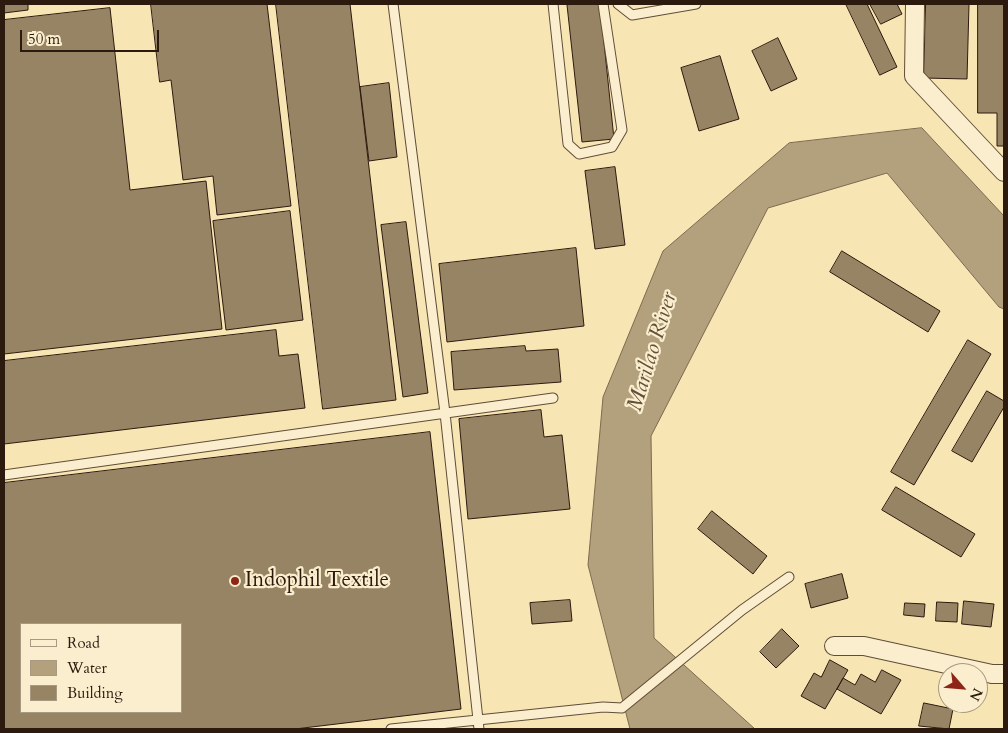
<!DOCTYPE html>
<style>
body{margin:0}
#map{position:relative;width:1008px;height:733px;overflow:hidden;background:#f8e5b4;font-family:Cardo,serif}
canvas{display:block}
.frame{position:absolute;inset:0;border:5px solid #2d1a0e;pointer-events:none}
.legend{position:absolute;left:20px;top:623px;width:162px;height:90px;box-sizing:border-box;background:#faeece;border:1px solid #a89981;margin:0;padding:6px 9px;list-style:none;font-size:15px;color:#2d1a0e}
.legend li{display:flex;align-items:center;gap:10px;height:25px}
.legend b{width:25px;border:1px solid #a89981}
.north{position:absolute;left:938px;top:663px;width:50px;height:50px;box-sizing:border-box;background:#faeece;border:1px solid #a89981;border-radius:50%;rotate:117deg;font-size:14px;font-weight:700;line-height:20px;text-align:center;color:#2d1a0e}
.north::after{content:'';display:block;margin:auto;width:18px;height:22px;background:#8f2418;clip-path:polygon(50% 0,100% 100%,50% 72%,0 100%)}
.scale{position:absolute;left:20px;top:30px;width:139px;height:22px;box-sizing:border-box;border:2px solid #2d1a0e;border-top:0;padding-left:6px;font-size:15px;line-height:18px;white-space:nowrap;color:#2d1a0e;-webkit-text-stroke:4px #faeece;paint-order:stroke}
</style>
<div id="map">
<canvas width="1008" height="733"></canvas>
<div class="frame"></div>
<ul class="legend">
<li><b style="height:6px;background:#faeece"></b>Road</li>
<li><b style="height:14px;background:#b3a07c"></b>Water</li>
<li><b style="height:14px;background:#978464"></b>Building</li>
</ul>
<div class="north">N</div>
<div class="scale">50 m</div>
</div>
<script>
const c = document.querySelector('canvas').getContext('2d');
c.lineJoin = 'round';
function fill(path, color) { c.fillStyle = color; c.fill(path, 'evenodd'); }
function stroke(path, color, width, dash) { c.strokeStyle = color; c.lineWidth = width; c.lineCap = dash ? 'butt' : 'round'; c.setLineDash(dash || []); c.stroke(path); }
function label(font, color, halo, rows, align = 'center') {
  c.font = font + ' Cardo,serif'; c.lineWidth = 4.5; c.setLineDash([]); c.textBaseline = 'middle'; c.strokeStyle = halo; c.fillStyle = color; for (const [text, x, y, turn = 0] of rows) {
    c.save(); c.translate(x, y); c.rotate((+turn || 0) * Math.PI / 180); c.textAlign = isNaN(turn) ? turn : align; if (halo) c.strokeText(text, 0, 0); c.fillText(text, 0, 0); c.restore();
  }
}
const water = new Path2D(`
 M922 128 1004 216V309L999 307 887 173 768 208 651 436 654 638 755 729H630L588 565 603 397 663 251 789 143Z`);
const building = new Path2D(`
 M4 4H28V10L4 13Z
 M151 4H267L291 206 217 215 213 176 183 180 171 80 160 82Z
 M276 4H350L396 400 323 409Z
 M600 4 614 139 582 142 567 5Z
 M846 4H867L897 67 880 75Z
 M870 4H897L902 14 881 24Z
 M926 4H969L967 79 924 78Z
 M978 4H1004V146H997V113H978Z
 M110 8 130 190 206 181 222 329 4 354V20Z
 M778 38 797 79 771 91 752 51Z
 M720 56 739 119 699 131 681 68Z
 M389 83 397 157 369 161 360 87Z
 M615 167 625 245 595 249 585 171Z
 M290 211 303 320 226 330 213 221Z
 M406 222 428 393 403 397 381 225Z
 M576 248 584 326 447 342 439 264Z
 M842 251 940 311 928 332 830 272Z
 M276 330 279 356 298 354 305 408 4 444V361Z
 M968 340 991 354 914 485 891 472Z
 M525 346 526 351 558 349 561 382 454 390 451 352Z
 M987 391 1004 401V407L972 462 952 451Z
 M541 410 544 437 562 435 570 509 468 519 459 419Z
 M430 432 461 709 295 729H4V483ZM21 624H181V712H21Z
 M896 487 975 534 961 557 882 510Z
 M712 511 767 556 753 574 698 529Z
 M842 574 848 598 811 608 805 584Z
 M570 600 572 621 532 624 530 603Z
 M964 601 994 604 991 627 962 624Z
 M937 602 958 603 957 622 936 621Z
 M905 603 925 604 924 617 904 615Z
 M782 629 799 646 776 668 760 652Z
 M830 660 848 670 825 709 801 696 814 673 821 677Z
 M882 670 901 680 881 714 837 689 843 678 855 685 861 674 875 682Z
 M924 703 953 709 949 729 919 726Z`);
const lane = new Path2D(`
 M393 4 445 413 479 729
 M553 4 568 144 579 154 612 147 622 130 603 4
 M618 4 632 15 696 4
 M4 475 553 398
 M391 729 603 707 622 708 742 610 789 577`);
const street = new Path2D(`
 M915 4 914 76 1004 172
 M834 646H864L992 674H1004`);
const markers = [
 [235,581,5,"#8f2418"]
];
const poiNames = [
 ["Indophil Textile",245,581]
];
const waterNames = [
 ["Marilao River",653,352,-73]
];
fill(water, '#b3a07c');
stroke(water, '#7d6a50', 1);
fill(building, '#978464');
stroke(building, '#2d1a0e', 1);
stroke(lane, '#604d38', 11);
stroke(street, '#604d38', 20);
stroke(lane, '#faeece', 9);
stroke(street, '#faeece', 18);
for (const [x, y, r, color] of markers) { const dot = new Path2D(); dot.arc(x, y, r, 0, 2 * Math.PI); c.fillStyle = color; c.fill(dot); stroke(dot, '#faeece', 2); }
label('21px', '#2d1a0e', '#faeece', poiNames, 'left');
label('italic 22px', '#63503a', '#faeece', waterNames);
</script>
